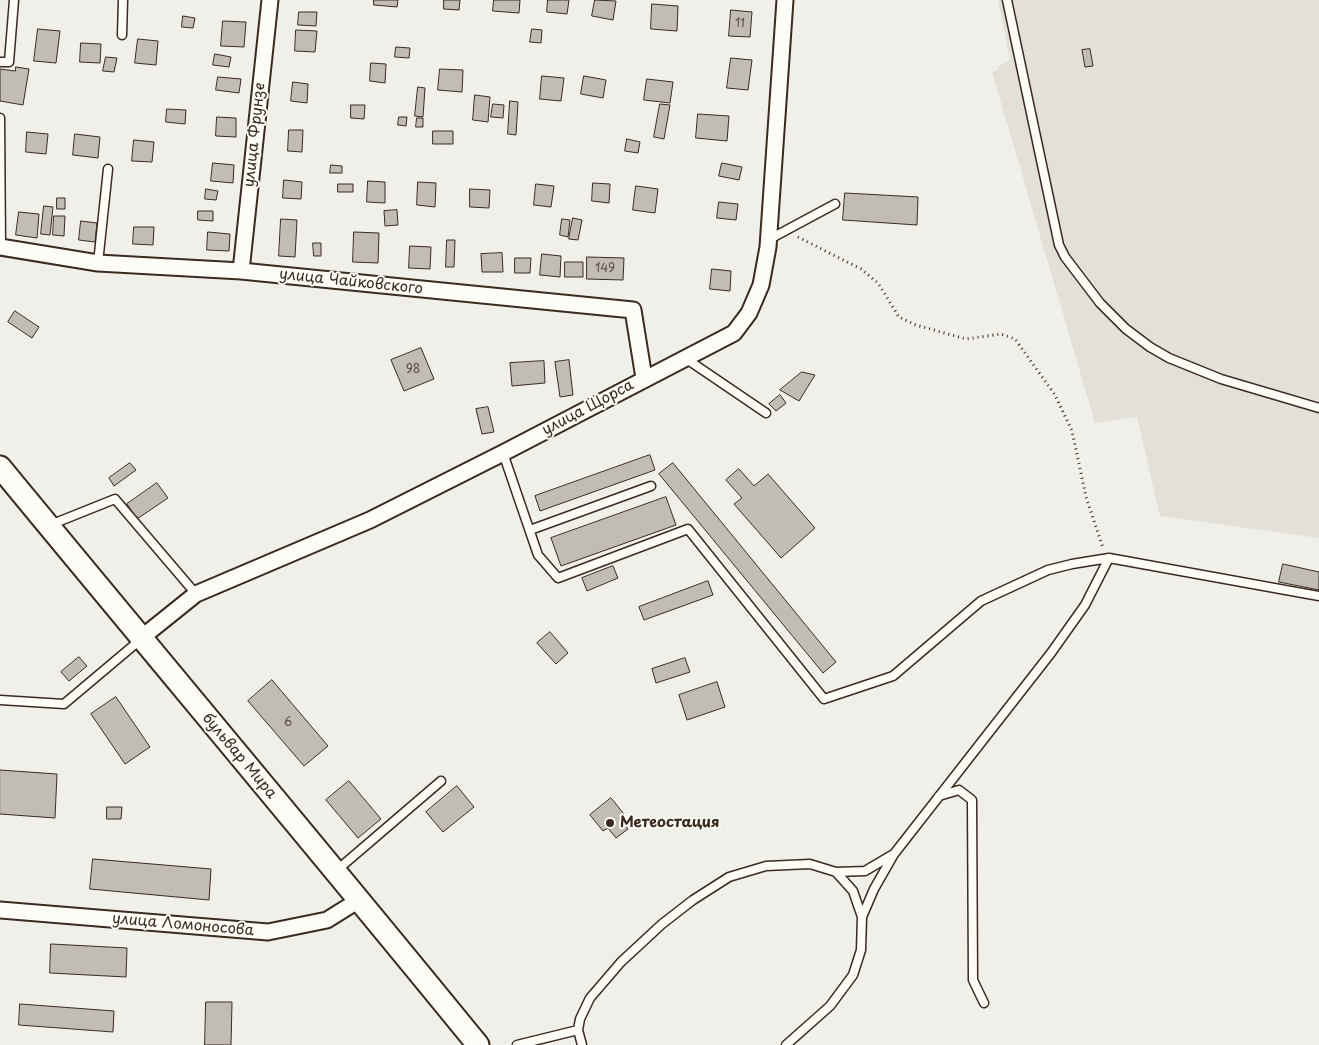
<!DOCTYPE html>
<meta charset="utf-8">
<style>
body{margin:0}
canvas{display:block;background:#f1efea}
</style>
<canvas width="1319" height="1045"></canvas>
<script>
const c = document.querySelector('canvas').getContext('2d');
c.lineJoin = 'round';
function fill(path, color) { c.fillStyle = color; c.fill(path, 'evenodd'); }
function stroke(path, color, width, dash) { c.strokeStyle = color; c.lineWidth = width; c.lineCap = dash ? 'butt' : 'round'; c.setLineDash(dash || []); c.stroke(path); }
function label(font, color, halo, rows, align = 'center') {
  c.font = font + ' "Playpen Sans",sans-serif'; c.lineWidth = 4; c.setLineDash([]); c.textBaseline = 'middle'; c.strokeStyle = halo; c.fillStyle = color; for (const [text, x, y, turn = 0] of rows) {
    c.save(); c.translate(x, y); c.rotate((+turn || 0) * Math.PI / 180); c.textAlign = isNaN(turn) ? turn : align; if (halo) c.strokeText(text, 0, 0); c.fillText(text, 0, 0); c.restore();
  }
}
const built = new Path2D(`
 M998 0H1319V538L1160 516 1137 417 1095 423 992 72 998 70V67L1010 60Z`);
const building = new Path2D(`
 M374 0H398L397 7 374 5Z
 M444 0H460L459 10 444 9Z
 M494 0H520L519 13 493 11Z
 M548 0H569L567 14 547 12Z
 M595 0 616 1 613 20 592 16Z
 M652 4 678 6 677 31 651 29Z
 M731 10 752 12 750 37 729 36Z
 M299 12H317L316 26 298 25Z
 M183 16 195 18 193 28 182 27Z
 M223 21 246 22 244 47 221 46Z
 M38 29 60 31 56 63 34 61Z
 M532 29 542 30 541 43 530 42Z
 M296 30 317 31 315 52 295 51Z
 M138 39 158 41 156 65 135 63Z
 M81 43 101 44 100 63 80 62Z
 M396 47 410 48 409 58 395 57Z
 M1090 49 1093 66 1085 67 1082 50Z
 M215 54 231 57 229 67 213 65Z
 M106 57 117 58 114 72 103 71Z
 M731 58 752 60 748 90 727 88Z
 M371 63 386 64 385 83 370 81Z
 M16 67 29 69 23 105 0 101V69L15 71Z
 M440 69 463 70 462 92 438 90Z
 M542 76 564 78 561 101 540 99Z
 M584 76 606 80 603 98 581 94Z
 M218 77 241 79 239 93 216 90Z
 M647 79 673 82 670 103 644 100Z
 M293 82 308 84 307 103 291 101Z
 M418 87 425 88 423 117 415 116Z
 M475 95 490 97 488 122 473 120Z
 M510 101 518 102 516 135 508 134Z
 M493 104 504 105 503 118 491 117Z
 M660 104 670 105 664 139 654 137Z
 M351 105H365L364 119 351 118Z
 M167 109 186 110 185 124 166 122Z
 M698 114 729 116 727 141 696 138Z
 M217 117 236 118V137L216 136Z
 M399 117H407L406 126 398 125Z
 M417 118H423V127H416Z
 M289 130H303L302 152 288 151Z
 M433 131H453V144H433Z
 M27 132 48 134 46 154 26 152Z
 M75 134 100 137 98 158 73 155Z
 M627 139 640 142 638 153 625 151Z
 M134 140 154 142 152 162 132 161Z
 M213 163 234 165 233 183 211 181Z
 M722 163 742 167 739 180 719 176Z
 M331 165 342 166V173H330Z
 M284 180 302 182 301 199 283 198Z
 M368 181 385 182V203L367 202Z
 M418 182 436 183 435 207 417 205Z
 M593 183 610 184 609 203 592 201Z
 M338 184H353V192H338Z
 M536 184 554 186 551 207 534 205Z
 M636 186 658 189 655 213 633 210Z
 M206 189 218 191 216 200 205 199Z
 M470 189 490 190 489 208 470 207Z
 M845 193 918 197 917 225 843 220Z
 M57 198H65V209H57Z
 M719 202 738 204 736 220 717 218Z
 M44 206 53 207 50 235 41 234Z
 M397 210 398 225 385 226 384 211Z
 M198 211H213V221L198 220Z
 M19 212 39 214 37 238 16 235Z
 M54 216H65L64 236 53 235Z
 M573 218 582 220 578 240 569 239Z
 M281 219 297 220 295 257 279 256Z
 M562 219 570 220 568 237 560 235Z
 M81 221 97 223 95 242 79 240Z
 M134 227H154L153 245 133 244Z
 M208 232 230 234 229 251 207 250Z
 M354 232 379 233 378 263 353 262Z
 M447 240H455L454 267H446Z
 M313 243H321V256H314Z
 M410 246 431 247 430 269 409 268Z
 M502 253 503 272H482L481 254Z
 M542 254 561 256 560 277 540 275Z
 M587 257 624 258 623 280 587 279Z
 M515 258H531L530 273H515Z
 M565 262H583V277H565Z
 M712 269 731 271 730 291 710 289Z
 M15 311 39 327 32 338 8 322Z
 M421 348 434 379 404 391 391 360Z
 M569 360 573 395 560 397 555 362Z
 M544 361 545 383 512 386 510 363Z
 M802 372 815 375 799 401 780 390Z
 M780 395 786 403 776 411 769 404Z
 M488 407 494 432 482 434 476 409Z
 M650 455 655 470 540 511 535 496Z
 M130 463 136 470 114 486 109 478Z
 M673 463 836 662 823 673 659 474Z
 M739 469 754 486 768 474 815 528 781 558 734 504 742 498 726 480Z
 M157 483 168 498 137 519 127 504Z
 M666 497 676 525 561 566 551 538Z
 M1283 564 1319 572V590L1279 582Z
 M613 566 618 578 587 591 582 578Z
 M708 581 713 595 644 620 639 607Z
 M550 632 568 653 556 664 537 643Z
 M79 657 87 666 69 681 61 672Z
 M685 658 690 672 656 683 652 669Z
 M272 680 328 746 304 766 248 701Z
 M717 682 725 707 687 720 679 695Z
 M116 697 150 747 125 764 91 714Z
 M0 770 57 774 55 818 0 814Z
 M349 781 381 819 358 838 326 800Z
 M457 786 474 807 443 832 426 812Z
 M611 798 624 814 619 818 628 829 616 838 608 828 603 831 590 815Z
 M107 807H122L121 819H107Z
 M93 859 211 869 209 900 90 889Z
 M51 944 127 948 126 977 50 973Z
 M206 1002H232L231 1045H205Z
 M20 1004 114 1011 113 1032 19 1025Z`);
const path = new Path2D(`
 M798 237 861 269 878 283 899 317 916 325 966 339 1001 334 1015 339 1055 395 1072 431 1086 497 1103 548`);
const service = new Path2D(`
 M1007 0 1059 245 1065 257 1100 303 1126 329 1150 347 1169 358 1221 379 1319 408
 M122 35 123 0
 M0 62H9L14 0
 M0 118 1 247
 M768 240 835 204
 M98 263 108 169
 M685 358 766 413
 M503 453 538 555 558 578 688 529 824 699 893 676 981 601 1048 570 1072 564 1109 558 1319 596
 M50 525 115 499 196 594
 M530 530 651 486
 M0 700 64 704 140 640
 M939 796 959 790 972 800 973 980 984 1003
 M336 871 441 781
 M836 872 865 871 892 855
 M862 917 874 889 894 854 1051 653 1085 605 1109 558
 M517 1045 578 1030
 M582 1045 578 1030 580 1019 590 998 621 962 662 924 693 900 729 877 766 866 810 864 836 872 853 891 862 917 861 950 853 975 830 1006 786 1045`);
const minor = new Path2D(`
 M0 247 98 263 241 271 633 310 644 378
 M241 271 270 0
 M140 639 196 594 370 520 503 453 734 333 749 313 761 285 768 247 785 0
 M0 910 268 932 327 920 359 900`);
const secondary = new Path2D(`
 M0 467C159 660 320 851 478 1045`);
const markers = [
 [610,823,5,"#3b2a1e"]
];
const numberNames = [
 ["11",740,24],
 ["149",605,269],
 ["98",413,370],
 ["6",288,723]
];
const streetNames = [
 ["улица Фрунзе",255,135,-84],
 ["улица Чайковского",351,282,6],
 ["улица Щорса",588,408,-28],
 ["бульвар Мира",239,756,50],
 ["улица Ломоносова",183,925,5]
];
const poiNames = [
 ["Метеостация",620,823]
];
fill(built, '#e3e0da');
fill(building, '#c1bcb4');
stroke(building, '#3b2a1e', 1);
stroke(service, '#3b2a1e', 11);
stroke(minor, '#3b2a1e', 19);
stroke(secondary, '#3b2a1e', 25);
stroke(path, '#3b2a1e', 3, [1, 4]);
stroke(service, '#fdfcf7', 8);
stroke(minor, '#fdfcf7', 15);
stroke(secondary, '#fdfcf7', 21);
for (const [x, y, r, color] of markers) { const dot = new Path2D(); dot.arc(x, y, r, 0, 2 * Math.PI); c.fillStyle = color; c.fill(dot); stroke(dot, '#fdfcf7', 2); }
label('12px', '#5c4e44', null, numberNames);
label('15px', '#3b2a1e', '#fdfcf7', streetNames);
label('bold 15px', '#3b2a1e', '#fdfcf7', poiNames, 'left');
</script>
